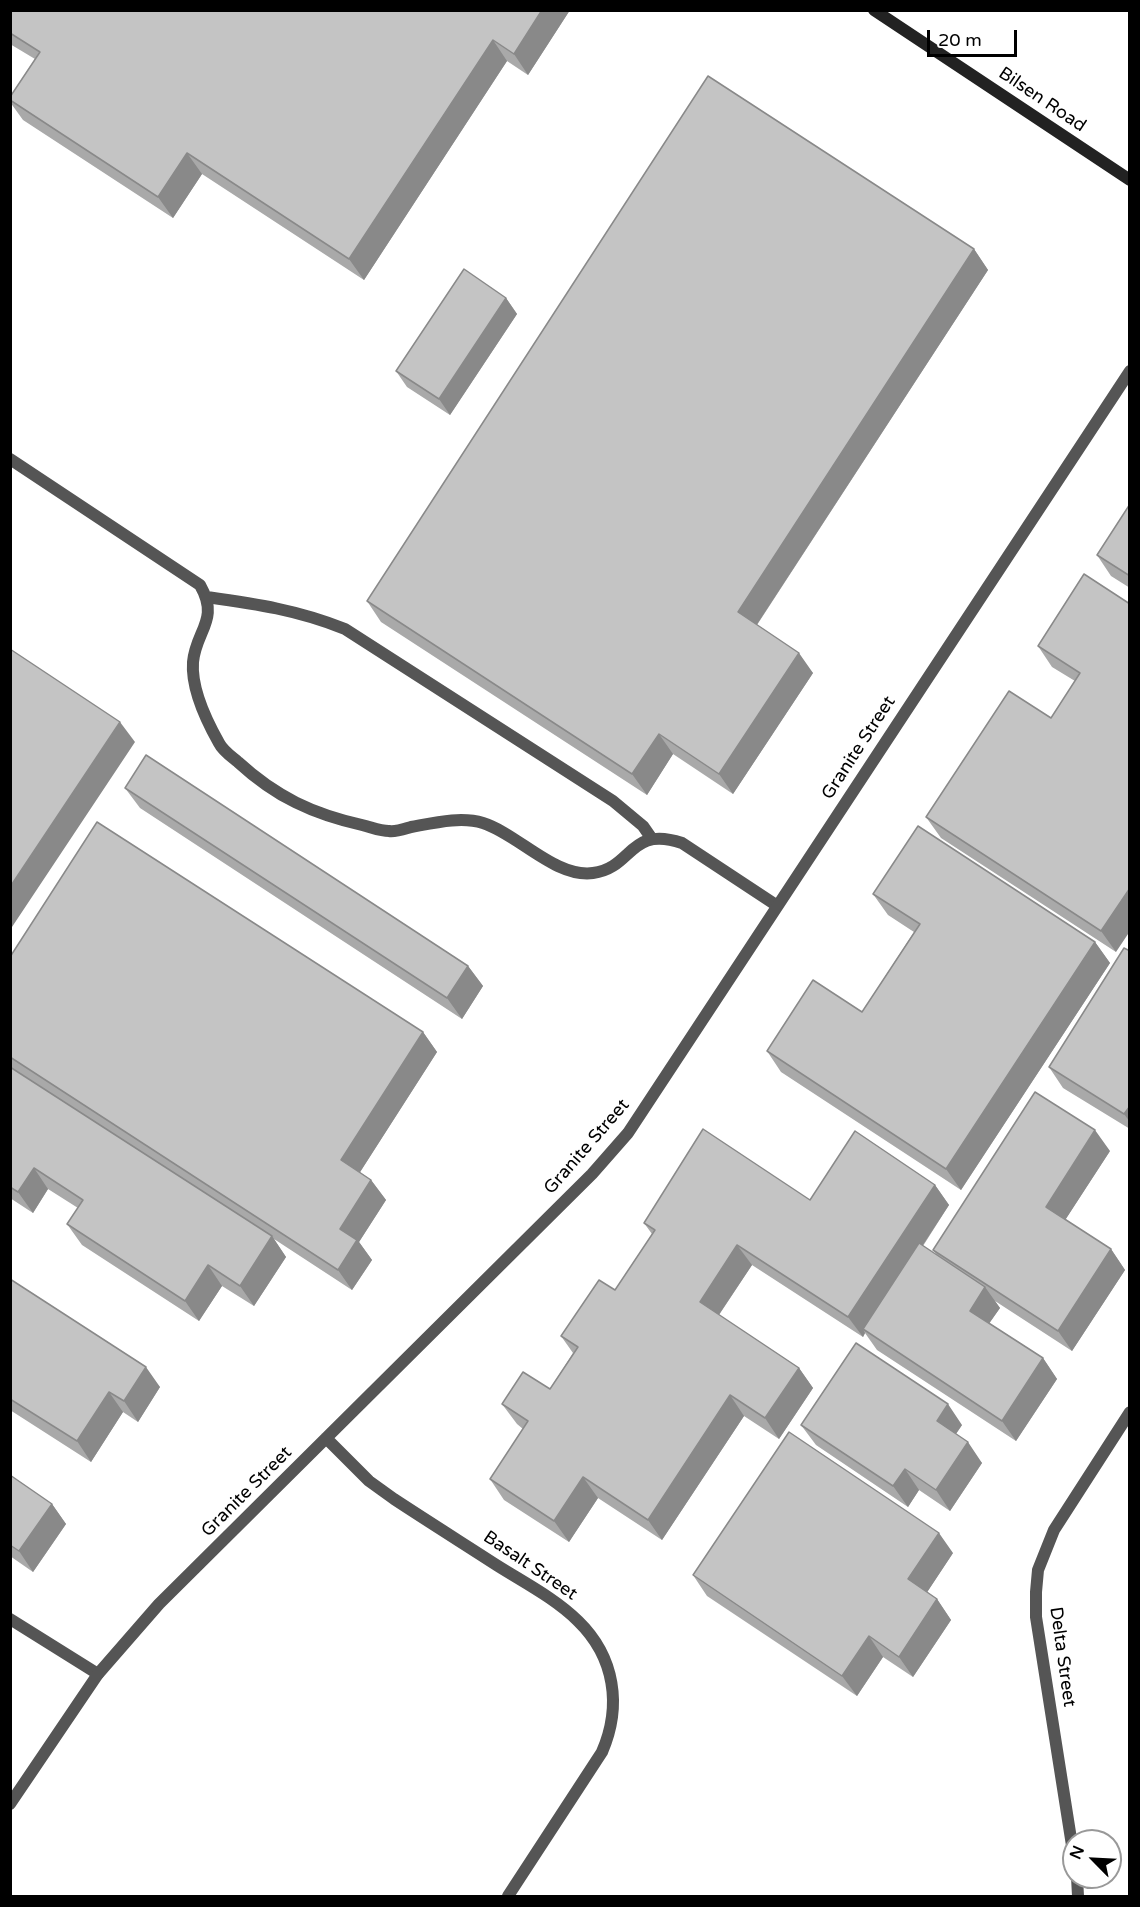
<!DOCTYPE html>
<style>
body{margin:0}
#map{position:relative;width:1140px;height:1907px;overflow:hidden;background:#fff;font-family:"Varela Round",sans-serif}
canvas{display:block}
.frame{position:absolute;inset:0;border:12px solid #000;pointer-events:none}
.north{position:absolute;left:1062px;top:1829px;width:60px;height:60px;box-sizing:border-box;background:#fff;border:2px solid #999;border-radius:50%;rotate:294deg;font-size:16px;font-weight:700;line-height:24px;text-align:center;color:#000}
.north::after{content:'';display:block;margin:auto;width:21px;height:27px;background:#000;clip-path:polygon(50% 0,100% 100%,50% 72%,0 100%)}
.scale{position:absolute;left:927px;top:30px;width:90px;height:27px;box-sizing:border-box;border:3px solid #000;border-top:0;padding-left:8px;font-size:18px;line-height:21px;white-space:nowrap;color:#000;-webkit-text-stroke:4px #fff;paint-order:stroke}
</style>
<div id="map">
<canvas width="1140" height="1907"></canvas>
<div class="frame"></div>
<div class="north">N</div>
<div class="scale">20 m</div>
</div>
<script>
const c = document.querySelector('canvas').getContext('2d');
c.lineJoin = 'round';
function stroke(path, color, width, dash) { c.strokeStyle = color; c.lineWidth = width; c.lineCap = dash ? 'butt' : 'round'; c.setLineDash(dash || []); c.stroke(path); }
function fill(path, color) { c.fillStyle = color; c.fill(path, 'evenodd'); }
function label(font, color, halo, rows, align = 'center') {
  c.font = font + ' "Varela Round",sans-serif'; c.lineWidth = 6; c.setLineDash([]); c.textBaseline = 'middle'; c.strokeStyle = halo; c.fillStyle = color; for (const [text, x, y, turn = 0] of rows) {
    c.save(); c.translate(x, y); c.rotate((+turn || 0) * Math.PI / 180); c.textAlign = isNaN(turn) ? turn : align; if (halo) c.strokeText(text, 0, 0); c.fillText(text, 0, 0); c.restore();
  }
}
const lane = new Path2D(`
 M10 459 200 585C220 620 196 630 193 662 191 689 206 720 219 743 223 751 232 757 238 762 276 797 313 814 362 825 371 827 380 831 389 831 396 832 404 829 411 827 433 823 461 816 483 823 518 834 555 878 593 873 633 868 629 825 682 843L776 905
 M207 597C256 604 298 610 345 629L613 801 643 826 652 839
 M10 1619 98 1674`);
const street = new Path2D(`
 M326 1438 369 1481 394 1499C429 1522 464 1544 498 1566 525 1583 556 1599 578 1621 615 1657 622 1706 602 1752L508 1896
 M10 1804 98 1674 159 1604 592 1174 628 1133 1130 371
 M1074 1858 1036 1617V1592L1038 1570 1054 1530 1130 1412
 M1077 1877 1078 1896`);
const secondary = new Path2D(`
 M874 10 1130 180`);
const wall = new Path2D(`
 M10 10H570L528 75 507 61 364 280 202 174 173 218 23 120 10 102V97L35 59 10 44Z
 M974 249 988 270 757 625 813 673 733 794 673 754 647 795 381 622 367 601Z
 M506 298 517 314 450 415 407 387 396 371Z
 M1130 504V588L1111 576 1097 555Z
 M1084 574 1116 952 941 838 926 817 1051 718 1075 681 1052 667 1038 646Z
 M125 788 468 966 483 986 462 1019 140 808Z
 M873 894 1095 942 1110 963 961 1190 781 1072 767 1051 862 1012 914 932 888 915Z
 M1130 951V1129L1063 1088 1049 1067Z
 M10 957 423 1032 437 1052 360 1172 371 1180 386 1200 359 1242 372 1260 352 1290 274 1239 286 1257 254 1306 222 1286 199 1321 82 1245 67 1224 78 1208 48 1189 33 1213 10 1198Z
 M1110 1151 1065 1220 1111 1249 1125 1270 1072 1351 995 1301 1000 1308 989 1323 1043 1358 1057 1379 1016 1441 877 1350 865 1333 863 1337 752 1265 719 1315 799 1368 813 1388 779 1439 744 1416 662 1540 598 1498 569 1542 504 1500 490 1479 523 1429 517 1424 502 1404 550 1389 573 1353 561 1336 615 1290 652 1234 644 1223 810 1200 935 1185 949 1205 923 1246 937 1255 933 1250Z
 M10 1279 160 1387 138 1422 123 1412 91 1462 10 1410Z
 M801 1425H962L956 1434 982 1463 950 1511 919 1490 908 1507 816 1445Z
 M10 1475 52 1504 66 1524 33 1572 10 1556Z
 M953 1553 927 1592 937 1599 951 1620 913 1677 883 1657 857 1696 707 1596 693 1575Z`);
const shadedWall = new Path2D(`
 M542 10H570L528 75 514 54Z
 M493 40 507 61 364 280 349 259Z
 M187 153 202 174 173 218 158 197Z
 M974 249 988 270 752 632 738 612Z
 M506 298 517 314 450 415 439 399Z
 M799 653 813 673 733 794 719 774Z
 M120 722 135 742 10 930V887Z
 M659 734 673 754 647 795 632 774Z
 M1130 888V931L1116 952 1101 931Z
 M1095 942 1110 963 961 1190 946 1169Z
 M468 966 483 986 462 1019 447 998Z
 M423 1032 437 1052 355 1180 341 1160Z
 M1130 1106V1122L1124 1114Z
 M1095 1130 1110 1151 1060 1228 1046 1207Z
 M34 1168 48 1189 33 1213 18 1192Z
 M371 1180 386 1200 359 1242 372 1260 352 1290 338 1270 340 1229Z
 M935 1185 949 1205 866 1332 863 1329 865 1333 863 1337 848 1317Z
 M272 1236 286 1257 254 1306 240 1286Z
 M737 1245 752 1265 714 1322 700 1302Z
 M1111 1249 1125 1270 1072 1351 1058 1331Z
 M208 1265 222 1286 199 1321 185 1301Z
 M985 1287 1000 1308 984 1331 970 1311Z
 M1043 1358 1057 1379 1016 1441 1002 1421Z
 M146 1367 160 1387 138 1422 124 1401Z
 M799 1368 813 1388 779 1439 765 1418Z
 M109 1392 123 1412 91 1462 77 1441Z
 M730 1395 744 1416 662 1540 648 1520Z
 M948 1404 962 1425 951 1441 937 1421Z
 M968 1442 982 1463 950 1511 936 1490Z
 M905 1469 919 1490 908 1507 893 1486Z
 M583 1477 598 1498 569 1542 554 1521Z
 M52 1504 66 1524 33 1572 19 1551Z
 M939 1533 953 1553 922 1600 908 1579Z
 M937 1599 951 1620 913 1677 899 1657Z
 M869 1636 883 1657 857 1696 842 1676Z`);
const building = new Path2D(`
 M10 10H542L514 54 493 40 349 259 187 153 158 197 10 100V97L40 52 10 33Z
 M708 76 974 249 738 612 799 653 719 774 659 734 632 774 367 601Z
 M464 269 506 298 439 399 396 371Z
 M1130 504V576L1097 555Z
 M1084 574 1130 604V888L1101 931 926 817 1009 691 1051 718 1080 673 1038 646Z
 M10 649 120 722 10 887Z
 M146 755 468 966 447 998 125 788Z
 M97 822 423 1032 341 1160 371 1180 340 1229 357 1240 338 1270 10 1057V957Z
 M918 826 1095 942 946 1169 767 1051 813 980 862 1012 920 924 873 894Z
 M1124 948 1130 951V1106L1124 1114 1049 1067Z
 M10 1067 272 1236 240 1286 208 1265 185 1301 67 1224 83 1200 34 1168 18 1192 10 1187Z
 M1035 1092 1095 1130 1046 1207 1111 1249 1058 1331 933 1250Z
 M703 1129 810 1200 855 1131 935 1185 848 1317 737 1245 700 1302 799 1368 765 1418 730 1395 648 1520 583 1477 554 1521 490 1479 528 1421 502 1404 523 1372 550 1389 578 1347 561 1336 599 1280 615 1290 655 1230 644 1223Z
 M919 1243 985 1287 970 1311 1043 1358 1002 1421 863 1329Z
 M10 1279 146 1367 124 1401 109 1392 77 1441 10 1399Z
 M856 1343 948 1404 937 1421 968 1442 936 1490 905 1469 893 1486 801 1425Z
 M789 1432 939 1533 908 1579 937 1599 899 1657 869 1636 842 1676 693 1575Z
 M10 1475 52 1504 19 1551 10 1545Z`);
const streetNames = [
 ["Bilsen Road",1042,100,34],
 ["Granite Street",859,748,-57],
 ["Granite Street",587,1147,-49],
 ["Granite Street",247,1492,-45],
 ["Basalt Street",530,1566,34],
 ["Delta Street",1062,1657,82]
];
stroke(lane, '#555', 12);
stroke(street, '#555', 12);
stroke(secondary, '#222', 12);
fill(wall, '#a9a9a9');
fill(shadedWall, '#898989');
fill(building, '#c4c4c4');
stroke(building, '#898989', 1.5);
label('18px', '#000', '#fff', streetNames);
</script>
